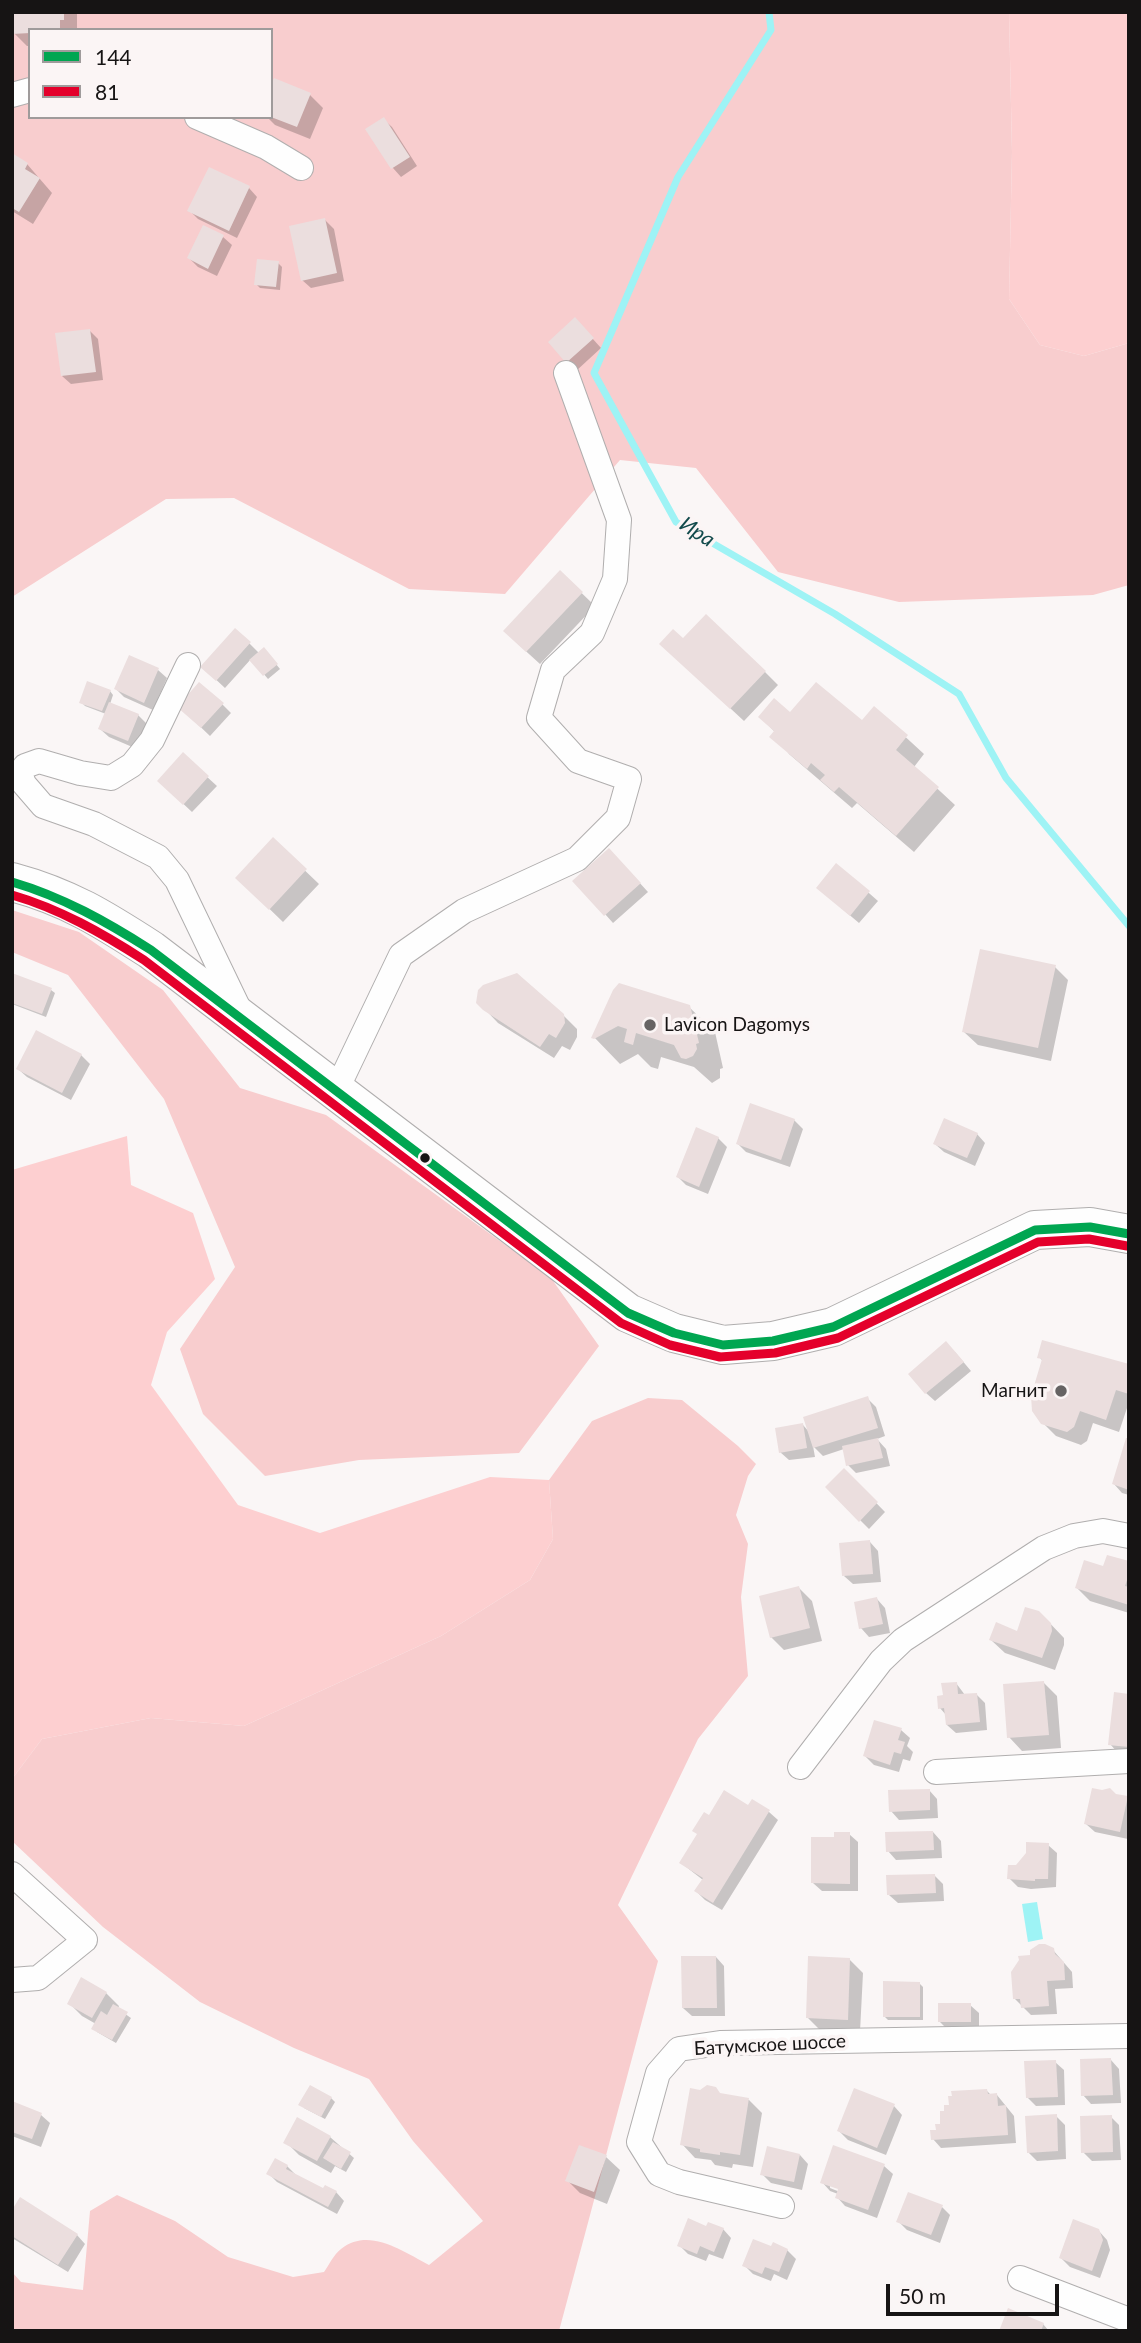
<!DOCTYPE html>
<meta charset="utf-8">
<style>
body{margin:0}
#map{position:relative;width:1141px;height:2343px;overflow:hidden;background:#faf6f6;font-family:Lato,sans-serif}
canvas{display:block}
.frame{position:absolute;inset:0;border:14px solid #161414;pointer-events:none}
.legend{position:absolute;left:28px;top:28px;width:245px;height:91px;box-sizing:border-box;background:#fbf5f5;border:2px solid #9f9b9b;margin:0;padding:9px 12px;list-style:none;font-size:21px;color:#161414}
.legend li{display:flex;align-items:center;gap:14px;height:35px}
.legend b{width:35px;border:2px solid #9f9b9b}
.scale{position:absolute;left:886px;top:2284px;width:173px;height:32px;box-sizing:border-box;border:4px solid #161414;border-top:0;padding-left:9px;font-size:21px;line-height:24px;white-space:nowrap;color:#161414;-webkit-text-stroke:5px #fbf5f5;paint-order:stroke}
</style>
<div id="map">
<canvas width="1141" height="2343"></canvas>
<div class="frame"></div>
<ul class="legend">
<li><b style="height:9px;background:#00a651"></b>144</li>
<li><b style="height:9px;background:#e4002b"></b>81</li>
</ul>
<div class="scale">50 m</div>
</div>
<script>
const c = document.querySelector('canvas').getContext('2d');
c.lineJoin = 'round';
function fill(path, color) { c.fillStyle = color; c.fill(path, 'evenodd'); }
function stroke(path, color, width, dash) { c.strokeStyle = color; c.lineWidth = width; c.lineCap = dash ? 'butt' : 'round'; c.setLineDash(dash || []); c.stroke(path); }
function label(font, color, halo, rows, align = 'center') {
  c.font = font + ' Lato,sans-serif'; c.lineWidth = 7; c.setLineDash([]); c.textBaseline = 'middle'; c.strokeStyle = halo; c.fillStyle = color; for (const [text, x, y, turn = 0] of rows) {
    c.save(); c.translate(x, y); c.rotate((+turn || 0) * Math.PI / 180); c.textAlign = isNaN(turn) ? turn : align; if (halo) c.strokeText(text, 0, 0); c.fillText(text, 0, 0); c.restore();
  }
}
const green = new Path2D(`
 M1009 12H1129V343L1084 356 1040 345 1009 299 1012 152Z
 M127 1136 131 1185 193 1213 215 1279 167 1332 151 1385 238 1505 320 1533 490 1477 549 1480 553 1539 530 1580 441 1636 244 1726 151 1718 42 1739 12 1779V1170Z`);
const forest = new Path2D(`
 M12 12H1009L1012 152 1009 299 1040 345 1084 356 1129 343V585L1093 595 899 602 778 572 696 468 620 460 505 594 409 589 234 498 166 499 12 597ZM30 30H271V117H30Z
 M12 910 79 932 163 990 240 1088 326 1115 551 1278 599 1346 519 1453 359 1460 265 1476 203 1414 180 1349 235 1267 164 1099 68 975 12 952Z
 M648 1398 682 1400 738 1446 756 1464 748 1476 736 1515 748 1544 741 1597 748 1676 698 1739 618 1905 658 1961 559 2331H12V2272L21 2282 83 2290 90 2211 117 2195 175 2221 228 2257 293 2277 324 2272C329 2265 334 2254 341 2249 369 2227 402 2251 429 2265L483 2221 413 2141 369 2079 294 2048 200 2002 103 1927 12 1841V1779L42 1739 151 1718 244 1726 441 1636 530 1580 553 1539 549 1480 592 1421Z`);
const water = new Path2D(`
 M1037 1902 1043 1939 1028 1942 1022 1904Z`);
const shadow = new Path2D(`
 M14 12H77V30H30V46H27L14 33Z
 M271 90 310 95 323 108 310 139 275 125 267 117H271Z
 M383 119 392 127 417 166 401 177 393 168 367 130Z
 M12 155 27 164 52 193 33 224 12 211Z
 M249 188 257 197 237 238 198 219 190 211Z
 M325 220 334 229 344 281 311 288 302 280Z
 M223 237 232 245 217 276 198 267 189 258Z
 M278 263 282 267 280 290 260 288 256 284Z
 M583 328 601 348 576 371 568 362Z
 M90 331 98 339 103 380 71 384 62 376Z
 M560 572 595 606 540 664 518 644Z
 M683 641 765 672 778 685 744 721 675 657Z
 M249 643 259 653H267L280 669 268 679 251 659 225 688 211 675Z
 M130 657 158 670 167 678 153 710 124 697 116 689Z
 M110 691 113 695 110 704 138 715 147 724 137 749 109 737 100 729 106 714 85 706 81 702Z
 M222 704 231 713 210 736 188 715Z
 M874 708 924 754 914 767 955 805 914 852 857 803 852 808 789 754 775 732 760 717 862 723Z
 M183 755 217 786 192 812 159 781Z
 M273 840 319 884 283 922 251 891Z
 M618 859 648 892 613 923 605 914Z
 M837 865 878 901 859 923 827 896Z
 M1055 967 1068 980 1051 1061 978 1045 964 1032Z
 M12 975 51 990 55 993 46 1017 12 1004Z
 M614 990 689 1007 715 1032 723 1068 720 1069V1078L712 1083 694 1067 661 1057 658 1069 651 1067 638 1054 620 1064 593 1036Z
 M478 1002 563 1015 577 1029V1037L570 1050 562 1046 554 1058 498 1023Z
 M81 1055 90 1064 71 1100 27 1077 18 1069Z
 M794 1120 803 1129 790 1167 746 1152 738 1144Z
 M977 1134 985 1143 975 1166 944 1152 935 1144Z
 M718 1138 727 1147 708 1194 686 1185 678 1177Z
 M955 1352 971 1371 935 1401 926 1393Z
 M1039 1357 1129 1366V1402L1119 1432 1093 1423 1087 1441 1081 1445 1056 1436 1042 1422 1043 1361Z
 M867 1398 876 1407 885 1436 877 1439 886 1449 890 1466 856 1473 848 1465 844 1449 823 1456 813 1446 815 1457 789 1460 780 1452 803 1425 810 1433Z
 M1129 1440V1495L1122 1493 1114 1484Z
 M844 1470 885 1512 869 1529 827 1487Z
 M870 1542 878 1551 881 1582 853 1584 844 1576Z
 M1129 1563V1613L1090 1601 1077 1588 1104 1568Z
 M799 1588 812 1601 822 1641 784 1650 771 1637Z
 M877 1599 885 1608 890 1633 869 1637 861 1628Z
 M1044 1617 1064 1638V1645L1055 1670 1005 1653 991 1640 1018 1633Z
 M956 1683 965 1695 976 1694 985 1703 987 1730 956 1733 947 1725 946 1715 940 1708 945 1697Z
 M1044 1683 1057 1696 1061 1748 1022 1751 1009 1737Z
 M1129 1696V1754L1118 1753 1110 1744Z
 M901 1730 910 1738 907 1746 913 1752 910 1761 903 1759 899 1772 874 1765 865 1756Z
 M929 1790 937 1799 938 1818 899 1820 891 1811Z
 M1116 1795 1129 1800 1128 1839 1095 1832 1086 1824Z
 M752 1802 769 1812 778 1820 722 1910 705 1900 696 1891 703 1880 681 1863 709 1818 749 1807Z
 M933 1832 941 1841 942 1858 896 1860 888 1851Z
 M849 1834 858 1842V1891H822L813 1883 836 1838Z
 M1048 1845 1057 1853 1056 1887 1031 1889 1018 1887 1009 1878 1017 1867Z
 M934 1875 943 1884 944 1901 898 1903 889 1895Z
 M1053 1950 1072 1972 1073 1988 1055 1989 1057 2014 1031 2015 1015 1999 1020 1961Z
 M716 1957 724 1966 725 2016H692L683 2008Z
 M849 1959 863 1973 860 2032 821 2031 808 2018Z
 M919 1983 923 1987V2020H888L884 2016Z
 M106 1993 119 2006 118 2009 131 2018 116 2043 97 2032 96 2024 82 2016 69 2003Z
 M970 2005 979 2013V2030H948L939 2021Z
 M1111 2060 1119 2069 1121 2103 1091 2104 1083 2095Z
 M1055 2062 1064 2070 1065 2105 1036 2106 1027 2097Z
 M987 2091 991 2095H997L1014 2116 1016 2143 941 2148 933 2139 938 2132Z
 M720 2095 749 2100 762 2113 753 2167 733 2164 732 2168 715 2165 711 2160 695 2158 682 2144Z
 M331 2098 335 2102 325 2119 304 2108Z
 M12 2103 41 2115 50 2123 41 2147 12 2136Z
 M894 2106 902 2115 886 2155 848 2140 839 2131Z
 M1056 2116 1065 2125 1066 2159 1037 2161 1028 2152Z
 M1111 2117 1119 2125 1121 2160 1092 2161 1083 2152Z
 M330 2137 354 2158 346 2172 335 2166 331 2173 299 2155 286 2142Z
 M580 2147 606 2157 620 2170 607 2204 580 2193 567 2180Z
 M800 2155 808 2164 802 2190 771 2183 762 2174Z
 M287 2166 296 2175 324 2191 336 2192 344 2201 337 2214 277 2182 268 2173Z
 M884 2166 893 2174 877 2218 845 2206 837 2197 838 2194 830 2191 822 2182ZM830 2184 847 2190 845 2194 830 2188Z
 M942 2207 950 2215 940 2243 907 2230 898 2221Z
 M12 2213 77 2235 85 2244 68 2272 12 2238Z
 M707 2228 723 2229 731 2238 723 2259 709 2254 706 2261 688 2254 679 2245Z
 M1098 2230 1107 2240 1110 2250 1100 2278 1070 2267 1061 2258Z
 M772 2249 787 2250 796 2259 787 2280 774 2274 771 2281 753 2274 744 2265Z
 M1043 2324 1049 2331H1001Z`);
const stream = new Path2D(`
 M769 12 771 30 678 177 594 373 676 522 835 614 959 694 1006 778 1129 926`);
const building = new Path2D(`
 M12 12H64V20H60V30H30V33L12 34Z
 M274 78 311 93 297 127 271 117V85Z
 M384 117 410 157 391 169 365 129Z
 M12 153 28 163 25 169 40 178 19 212 12 208Z
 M209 167 250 186 229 231 187 211Z
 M325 218 337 273 301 281 289 226Z
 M203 225 224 235 208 269 187 258Z
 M257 259 279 261 276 287 254 285Z
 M575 317 594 338 566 363 548 342Z
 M90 329 96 372 61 376 55 333Z
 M560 570 583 592 526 652 503 631Z
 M706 614 766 671 730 709 659 644 673 629 683 638Z
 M235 628 251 642 216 681 200 667Z
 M264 647 278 664 263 676 249 660Z
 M129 655 159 668 144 703 114 689Z
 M87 681 111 690 102 711 79 703Z
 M199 682 224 703 201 728 177 707Z
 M816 682 862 720 874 706 908 735 896 750 939 787 896 836 839 787 834 792 820 780 825 775 811 763 807 769 769 737 774 731 758 717 774 698 790 712Z
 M109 702 139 714 128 741 98 729Z
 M183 752 209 776 183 805 157 781Z
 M273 837 307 869 269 910 235 878Z
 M609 848 641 883 604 916 572 881Z
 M836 863 870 891 850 916 816 888Z
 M980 949 1056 965 1038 1048 962 1032Z
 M12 973 52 988 42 1014 12 1003Z
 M517 973 564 1014 565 1023 556 1038 549 1034 540 1047 483 1010 476 1003 478 990 483 985Z
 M619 983 690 1005 699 1043 696 1044 697 1049 693 1056 686 1059 681 1058 674 1045 636 1033 633 1045 624 1042 627 1029 618 1026 594 1039 591 1038 613 990Z
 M36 1030 82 1054 62 1093 16 1069Z
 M750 1103 795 1119 781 1160 736 1144Z
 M944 1118 978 1133 967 1158 933 1144Z
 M696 1127 719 1137 699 1187 676 1177Z
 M1042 1340 1129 1364V1394L1116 1390 1106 1420 1080 1411 1074 1427 1067 1432 1041 1424 1032 1411 1031 1396 1042 1359 1037 1358Z
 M946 1341 964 1362 925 1394 908 1374Z
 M868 1396 878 1428 813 1448 803 1417Z
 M803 1423 807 1448 779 1453 775 1428Z
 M878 1438 883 1458 846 1466 842 1446Z
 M1126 1438H1129V1490L1112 1484Z
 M844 1468 878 1502 859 1522 825 1487Z
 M870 1540 873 1574 842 1576 839 1543Z
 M1107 1555 1129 1561V1574L1125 1586 1129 1587V1605L1075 1588 1084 1560 1103 1566Z
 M799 1586 810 1628 770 1638 759 1596Z
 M877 1597 883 1624 859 1629 854 1602Z
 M1025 1607 1039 1611 1051 1623 1052 1631 1042 1658 989 1640 996 1622 1017 1631Z
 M1044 1681 1049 1735 1007 1738 1003 1684Z
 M957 1682 958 1694 977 1693 980 1722 946 1725 944 1708 938 1709 937 1696 943 1695 941 1683Z
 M1114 1692 1129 1694V1747L1108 1745Z
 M874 1720 902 1728 898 1740 905 1742 901 1754 894 1752 890 1765 863 1756Z
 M1092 1788 1102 1790 1110 1788 1116 1794 1128 1796 1120 1832 1084 1824Z
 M930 1789V1810L889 1812 888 1790Z
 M724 1790 748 1805 752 1799 770 1810 713 1903 694 1891 703 1878 679 1863 697 1834 692 1831 704 1812 709 1815Z
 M933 1831 934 1850 886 1852 885 1832Z
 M834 1832H850V1884L811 1883V1837H834Z
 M1026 1842 1049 1843 1048 1879H1035V1881L1007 1879 1008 1865H1016L1026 1853Z
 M935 1874 936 1893 887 1895 886 1875Z
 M1039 1944H1045L1054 1948 1055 1954 1064 1962 1065 1980 1047 1981 1049 2006 1021 2008 1020 1999H1013L1011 1972 1019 1960 1018 1956 1030 1955V1950Z
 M681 1956H716L717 2008H682Z
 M808 1956 850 1958 848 2020 806 2018Z
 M81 1977 107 1992 92 2018 67 2004Z
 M883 1981 920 1982V2017H883Z
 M938 2003H971V2022H938Z
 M113 2004 128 2012 112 2040 91 2029 101 2011 107 2015Z
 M1111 2058 1113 2095 1081 2096 1080 2059Z
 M1056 2060 1058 2097 1026 2098 1024 2061Z
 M310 2085 332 2097 321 2117 298 2105Z
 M707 2085 716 2087 720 2093 749 2098 740 2155 720 2152V2155L700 2152V2149L680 2145 690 2088 700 2090Z
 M854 2088 895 2104 877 2148 837 2131Z
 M987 2089 988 2094 997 2093 998 2106 1006 2105 1008 2135 931 2140 930 2130H936L935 2124H940V2111H944V2105H949L948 2096H952L951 2091Z
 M12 2101 42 2113 32 2139 12 2132Z
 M1057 2114 1058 2151 1027 2153 1025 2116Z
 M1112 2115 1113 2152 1081 2153 1080 2116Z
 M297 2117 331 2136 317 2161 283 2143Z
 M333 2142 351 2152 341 2169 323 2158Z
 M579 2145 607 2155 594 2192 565 2181Z
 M833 2145 885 2164 868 2210 835 2198 838 2189 820 2183Z
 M767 2146 800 2154 794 2182 760 2175Z
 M275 2158 288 2165 286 2169 323 2188 325 2185 337 2191 328 2207 266 2174Z
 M908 2192 943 2205 931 2235 896 2222Z
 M20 2197 78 2234 58 2265 12 2236V2210Z
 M688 2218 706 2226 708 2222 724 2228 714 2252 700 2246 697 2254 677 2246Z
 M1073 2219 1099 2229 1103 2240 1092 2271 1059 2258Z
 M753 2239 771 2246 773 2242 788 2249 779 2272 765 2267 762 2274 742 2266Z
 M1008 2308 1044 2323 1041 2331H999Z`);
const minor = new Path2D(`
 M12 95 30 90
 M197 117 266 147 301 168
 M188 665 152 740 132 765 111 778 80 773 39 761 25 766 20 773 24 784 43 806 94 824 158 857 177 880 240 1011
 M336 1091 401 955 464 911 577 859 618 818 629 779 578 761 539 718 553 670 592 633 615 579 619 520 566 373
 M800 1767 881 1661 903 1640 1044 1548 1074 1536 1103 1531 1129 1536
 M936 1772 1129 1761
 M12 1874 85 1940 38 1978 12 1980
 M782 2206 679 2182 659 2174 639 2142 658 2073 679 2049 720 2043 1129 2036
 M1020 2278 1129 2320`);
const trunk = new Path2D(`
 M12 882C68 897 103 919 151 950L628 1313 674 1333 723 1345 773 1341 833 1327 1035 1230 1090 1227 1129 1234`);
const bus1 = new Path2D(`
 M12 882C63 897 107 922 151 950L628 1313 674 1333 723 1345 773 1341 833 1327 1035 1230 1090 1227 1129 1234`);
const bus2 = new Path2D(`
 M12 895C60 909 102 933 144 960L621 1323 670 1345 720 1357 775 1353 838 1338 1038 1242 1089 1239 1127 1246`);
const markers = [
 [650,1025,7,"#666363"],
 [425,1158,6,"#161414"],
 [1061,1391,7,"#666363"]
];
const poiNames = [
 ["Lavicon Dagomys",664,1025],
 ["Магнит",1047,1391,"right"]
];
const streetNames = [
 ["Батумское шоссе",770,2045,-3]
];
const waterNames = [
 ["Ира",697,532,33]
];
fill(green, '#fdcfd0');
fill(forest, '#f8cdce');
fill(water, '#9ef3f5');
fill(shadow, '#0003');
stroke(stream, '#9ef3f5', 7);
fill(building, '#ebdede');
stroke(minor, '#b0aeae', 26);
stroke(trunk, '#b0aeae', 40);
stroke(minor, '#fefefe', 24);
stroke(trunk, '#fefefe', 38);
stroke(bus1, '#00a651', 9);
stroke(bus2, '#e4002b', 9);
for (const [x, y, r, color] of markers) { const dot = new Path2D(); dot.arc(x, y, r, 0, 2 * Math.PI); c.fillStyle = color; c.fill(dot); stroke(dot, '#fbf5f5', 2.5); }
label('19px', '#161414', '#fbf5f5', poiNames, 'left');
label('19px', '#161414', '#fbf5f5', streetNames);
label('italic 21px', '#114a4b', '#fbf5f5', waterNames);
</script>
